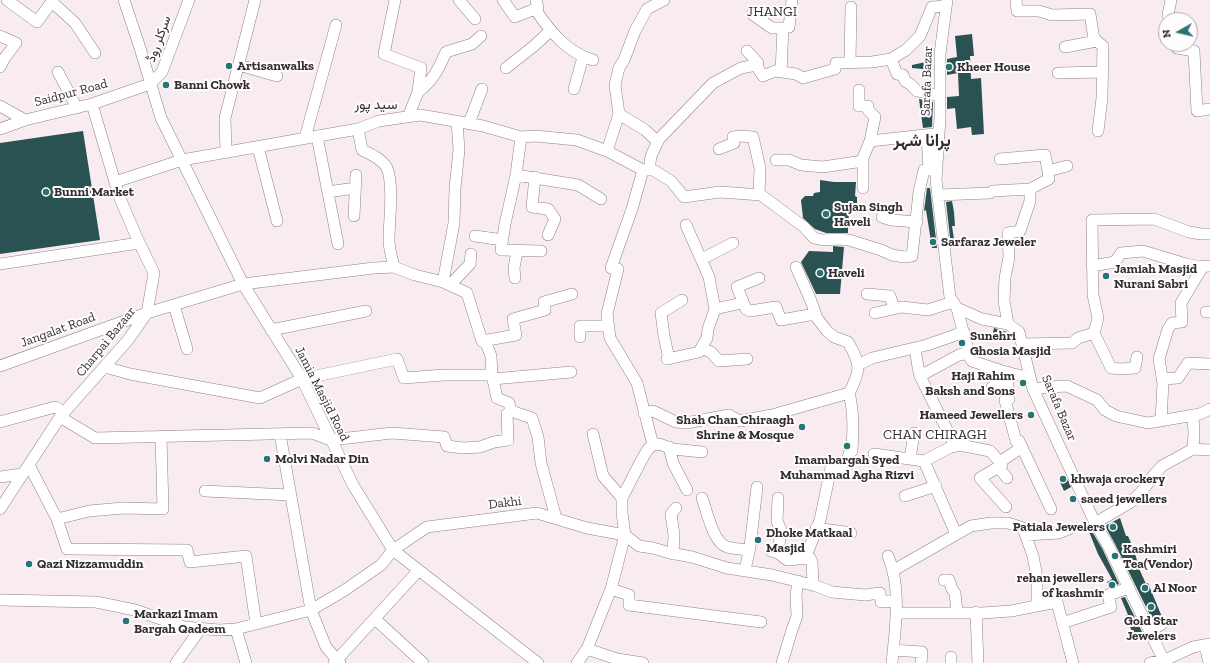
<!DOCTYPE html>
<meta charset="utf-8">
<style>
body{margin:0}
#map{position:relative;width:1210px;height:663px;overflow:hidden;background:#f8ecf0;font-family:"Zilla Slab",serif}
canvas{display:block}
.north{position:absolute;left:1158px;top:12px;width:40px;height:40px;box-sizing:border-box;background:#fffcfd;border:1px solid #adaaab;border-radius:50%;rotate:262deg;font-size:11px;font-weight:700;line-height:16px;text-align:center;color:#322e2f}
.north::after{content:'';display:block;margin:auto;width:14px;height:18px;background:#297473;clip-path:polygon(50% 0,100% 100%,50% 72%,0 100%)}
</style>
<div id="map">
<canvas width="1210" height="663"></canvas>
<div class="north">N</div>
</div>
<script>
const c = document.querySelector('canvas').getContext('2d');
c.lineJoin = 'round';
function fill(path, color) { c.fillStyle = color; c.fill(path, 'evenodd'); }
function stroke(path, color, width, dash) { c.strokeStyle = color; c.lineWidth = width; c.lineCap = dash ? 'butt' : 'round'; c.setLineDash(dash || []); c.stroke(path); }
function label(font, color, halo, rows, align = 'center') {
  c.font = font + ' "Zilla Slab",Vazirmatn,serif'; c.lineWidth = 4; c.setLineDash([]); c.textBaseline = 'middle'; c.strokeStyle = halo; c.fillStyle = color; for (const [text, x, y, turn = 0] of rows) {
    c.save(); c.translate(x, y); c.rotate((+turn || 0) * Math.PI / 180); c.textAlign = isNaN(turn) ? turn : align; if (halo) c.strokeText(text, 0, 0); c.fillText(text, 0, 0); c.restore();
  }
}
const building = new Path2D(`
 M972 34 974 56H970L971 79 981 78 984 134 972 135 971 127 957 129 955 108 947 109V97L959 96 958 73 947 75V59L957 57 955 36Z
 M927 50H933V70L912 68V65L926 62Z
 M919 99 933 102 932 127 923 128Z
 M83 131 100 240 0 254V143Z
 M820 180 834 182H856L855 196 857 197V206H850L848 223V233H826L815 229 803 218 801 200 805 196H813L814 193 820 192Z
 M927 188H930L937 248H932L926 210 924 211Z
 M952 201 954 212 955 226H952L955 246H951L946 202Z
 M833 246 844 247 840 294H816L801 262 809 251 833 252Z
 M994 328 1007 332 1005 340 992 337Z
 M1067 478 1071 487 1064 491 1060 482Z
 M1120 518 1126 536H1128L1134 550 1138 564H1137L1146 584 1148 583 1162 617 1153 621 1115 544 1105 526Z
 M1090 528 1103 550 1119 584 1110 587 1107 582 1112 579 1098 554 1088 529Z
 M1125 597 1144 636 1136 640 1125 616 1128 615 1121 598Z`);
const minor = new Path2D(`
 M7 0 37 22 53 0
 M124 0 140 48 161 118 243 284 302 379 353 485 393 550 538 663
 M395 0 384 54 421 68 418 92 408 117
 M459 0 475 19
 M503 0 515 17 535 9
 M536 0 538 8 535 9C550 31 566 52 593 60
 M947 0 940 54V118L936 180 950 297 957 308 982 319 1008 324 1019 332 1033 389 1095 523 1109 547 1165 663
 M1016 0 1017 11H1039L1052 15 1090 14 1094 39 1103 46 1102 98 1098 131
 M52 2 75 23 95 53
 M752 14 772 28H783
 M1170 20 1168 15 1171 0
 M0 36 16 43 4 59 0 67
 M1176 44 1177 48 1194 51 1197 111 1210 109
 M1065 47 1097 41
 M747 51 758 63 756 65
 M891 59 906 50 920 36 932 7 946 6
 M850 63 851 7
 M239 65 277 76
 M506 68 534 46 550 31
 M58 72 77 108
 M781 72 783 28 789 27 792 0
 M1058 73 1102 72
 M574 89 583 57
 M859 90V106H868V110L875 117 870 141 863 158V188
 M418 92C433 81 439 68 446 52L472 44 481 36
 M0 106 25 120
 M619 114 645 130 658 142
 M469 123 482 89
 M0 129 25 120 92 104 150 84 162 72 189 0
 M358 129 362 150C371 154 382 159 387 168 394 185 389 221 389 240 389 249 392 258 394 267
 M317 136 338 244
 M521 137 516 175 505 224 501 250 541 251
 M305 138 336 25
 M870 141 934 134
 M258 147 277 221
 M719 149 734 143 733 137 741 136 753 137 760 168 759 195
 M607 151 619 114 615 85 619 68 624 60 635 31 647 9 664 0
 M226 152 225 118 255 0
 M1000 159 1045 155 1048 171
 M776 160H789L801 165 823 167 863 161
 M643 170 632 209 611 268 618 269 607 314 610 338 637 383 653 445
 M649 170 651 156 659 139 713 83 741 68 756 65 763 76 775 71 796 74 803 78 835 69 836 63 872 62 891 59 897 74 903 75 905 81 910 84 917 91 940 96
 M516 175 578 185 601 199
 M535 177 532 207 548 209 555 219 548 235
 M115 182 182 160 358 129 379 121 420 115 483 126 521 137 535 136 577 140 607 151 643 170H653L671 181 684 197 720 192 761 195 804 227 814 238 823 240 838 239 849 240 881 250 892 255 904 257 912 256 919 192 924 170H929L927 135
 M328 192 355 188
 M938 195 990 193 993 191 1030 189 1049 179 1048 171 1067 166
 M354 216 356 175
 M882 217 891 220 917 222
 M475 236 503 240
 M702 259 733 243
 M0 264 139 243
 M1092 266 1115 262 1121 253 1143 251 1186 264 1200 267 1209 266
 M796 267 811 301 817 318 827 331 834 337 848 342C861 364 861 371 849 393 854 412 853 432 852 451L849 454 846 466 831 468 820 520 805 559
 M515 278 514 268 517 251
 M759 278 737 287 746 309 750 311 776 307 781 320 815 314
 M443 282 454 223 455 188 459 150 457 121
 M450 285 470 264 471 254
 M867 294 890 296 894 308
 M174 305 187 349
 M957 308 970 358 972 361 1002 371 1030 378
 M715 309 742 303
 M1206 312H1210
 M875 313 902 307 928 310 953 302
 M1008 324 1004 301 1005 278 1009 257 1008 233 1020 231 1030 201V189
 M271 330 366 311
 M1094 333 1098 318 1093 295 1092 220 1154 219 1189 232 1201 234H1210
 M580 337V326H609
 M482 341 516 335 513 319 545 310 544 302 572 294
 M1022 344 1072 343 1078 338 1094 333 1111 368 1120 369 1135 368 1137 357
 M701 348 711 352 719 361 747 359
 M915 348 918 367 920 376 955 446
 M667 359 699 352 707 338 708 329 715 309 709 277 686 225
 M669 359 664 336 661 313 682 300
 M858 365 872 358 927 345 964 332
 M0 366 147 313 243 284 374 268 394 267 415 275 443 282 467 293 482 341 486 343 491 356 492 375 497 398 509 403 511 411
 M105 367 130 374 260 398 302 379 397 359 404 378 444 375H492
 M1007 372 1009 399 1005 400 1016 441H1019L1051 509
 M920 376 959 355 969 353
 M493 379 571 372
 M1162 379 1178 378 1188 363 1210 364
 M992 387 998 385 1002 371
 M1033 389 1050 387 1067 386 1097 400 1105 410 1116 416 1148 423 1200 414 1210 409
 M511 411 532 418 538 437 541 463 556 518
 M644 413 653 411 676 422 686 423 729 415 740 421 772 415 849 393
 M60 417 95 438 312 433 331 440 392 433 444 437 447 446 463 448 480 447 494 442 508 440 507 414 511 411
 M1161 421 1163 383 1159 359 1168 329 1172 323 1182 322 1181 303 1203 266
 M0 422 55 407 65 412
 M280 434 311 610 326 647 340 663
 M593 434 603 476 622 498
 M669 447 673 463 687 490
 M1193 449 1194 434 1193 415
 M874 454 924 461 956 534
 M910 459 914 433
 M924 461 949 448 960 445 990 451 1000 462
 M29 465 57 519 67 549 187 550 190 562 246 556 256 624
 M998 467 1007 478
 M0 477 22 474
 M205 491 290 495
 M905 496 936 486
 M702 498C707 511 713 543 727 547 734 549 742 549 749 550
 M1006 507 980 478 1002 465 1000 462 1022 447
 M0 509 60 417 128 340 147 313 154 273 137 238 119 196 92 104
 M57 519 89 511 123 508 163 509 161 436
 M1095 523 1131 502 1143 490 1153 476 1162 466 1193 449 1210 450
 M816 528 851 533
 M1026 535 1059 533 1069 529
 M771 551 778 553 787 560 810 558 812 562 813 585
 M778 553 781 530 777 521 778 498
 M673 554 674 535 671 514 676 508
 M888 556C902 588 895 630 892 663
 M745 570 750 547 757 487
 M894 570 971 526 991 523H1008L1023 528 1033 556 1036 572 1037 582V606
 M944 580H949L952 589 955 593 957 612
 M611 589 629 595V605L761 622
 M0 600 96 602 135 610 184 627 219 630 236 629 311 610 345 590 381 565 393 550 427 527 537 513 587 528 625 535 639 546 653 548 670 553 692 557 727 568 772 575 816 586 832 592 865 595 880 593 881 602 896 601
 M976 612 978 663
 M896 613H982L1011 611 1057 602 1073 663
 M375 619 423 663
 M1062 623 1111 607 1108 595 1129 588
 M236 629 246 663
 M1150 631 1162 624
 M1205 645 1209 663
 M587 649 617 659 643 663
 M893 650 922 652 921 663
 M176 663 201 628
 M334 663 418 571
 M577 663 587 649 611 589 625 535 622 513V498L641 461 648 449 653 445 659 444 673 449 702 452
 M782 663 792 630 797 616 796 595 798 581
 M951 663V657
 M1150 663 1165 660 1193 647 1210 644`);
const markers = [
 [229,66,4,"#297473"],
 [949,67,4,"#297473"],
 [166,85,4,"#297473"],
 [46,192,4,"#297473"],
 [826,214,4,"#297473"],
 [933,242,4,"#297473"],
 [820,273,4,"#297473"],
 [1106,276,4,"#297473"],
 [962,343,4,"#297473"],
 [1023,383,4,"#297473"],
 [1031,415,4,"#297473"],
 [802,427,4,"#297473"],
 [847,446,4,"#297473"],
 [267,459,4,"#297473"],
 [1063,479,4,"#297473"],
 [1073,499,4,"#297473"],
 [1113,527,4,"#297473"],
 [758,540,4,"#297473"],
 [1115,556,4,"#297473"],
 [29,564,4,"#297473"],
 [1112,585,4,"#297473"],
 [1145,588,4,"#297473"],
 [1151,607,4,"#297473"],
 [126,621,4,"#297473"]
];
const streetNames = [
 ["سرکلر روڈ",159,39,-70],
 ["Sarafa Bazar",927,81,-88],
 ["Saidpur Road",71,93,-15],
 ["Jangalat Road",58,330,-20],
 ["Charpai Bazaar",106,342,-51],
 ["Jamia Masjid Road",322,394,63],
 ["Sarafa Bazar",1059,408,67],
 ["Dakhi",505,503,-7]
];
const poiNames = [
 ["Artisanwalks",237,66],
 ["Kheer House",957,67],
 ["Banni Chowk",174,85],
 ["Bunni Market",54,192],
 ["Sujan Singh",834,207],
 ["Haveli",834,222],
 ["Sarfaraz Jeweler",941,242],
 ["Jamiah Masjid",1114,269],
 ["Nurani Sabri",1114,284],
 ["Haveli",828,273],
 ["Sunehri",970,336],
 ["Ghosia Masjid",970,351],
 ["Haji Rahim",1015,376,"right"],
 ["Baksh and Sons",1015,391,"right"],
 ["Hameed Jewellers",1023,415,"right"],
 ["Shah Chan Chiraagh",794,420,"right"],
 ["Shrine & Mosque",794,435,"right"],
 ["Molvi Nadar Din",275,459],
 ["Imambargah Syed",847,460,"center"],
 ["Muhammad Agha Rizvi",847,475,"center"],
 ["khwaja crockery",1071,479],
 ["saeed jewellers",1081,499],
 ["Patiala Jewelers",1105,527,"right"],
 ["Dhoke Matkaal",766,533],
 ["Masjid",766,548],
 ["Kashmiri",1123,549],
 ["Tea(Vendor)",1123,564],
 ["Qazi Nizzamuddin",37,564],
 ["rehan jewellers",1104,578,"right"],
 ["of kashmir",1104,593,"right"],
 ["Al Noor",1153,588],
 ["Markazi Imam",134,614],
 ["Bargah Qadeem",134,629],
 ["Gold Star",1151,621,"center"],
 ["Jewelers",1151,636,"center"]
];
const neighbourhoodNames = [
 ["JHANGI",772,12],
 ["سید پور",376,105],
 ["CHAN CHIRAGH",935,435]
];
const districtNames = [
 ["پرانا شہر",922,141]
];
fill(building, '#2a5252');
stroke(minor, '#8d8386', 12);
stroke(minor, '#fff', 11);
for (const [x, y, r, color] of markers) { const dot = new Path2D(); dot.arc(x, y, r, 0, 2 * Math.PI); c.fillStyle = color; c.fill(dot); stroke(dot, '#fffcfd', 1.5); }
label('13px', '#322e2f', '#fffcfd', streetNames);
label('bold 13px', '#322e2f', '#fffcfd', poiNames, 'left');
label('14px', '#322e2f', '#fffcfd', neighbourhoodNames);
label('bold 17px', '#322e2f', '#fffcfd', districtNames);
</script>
